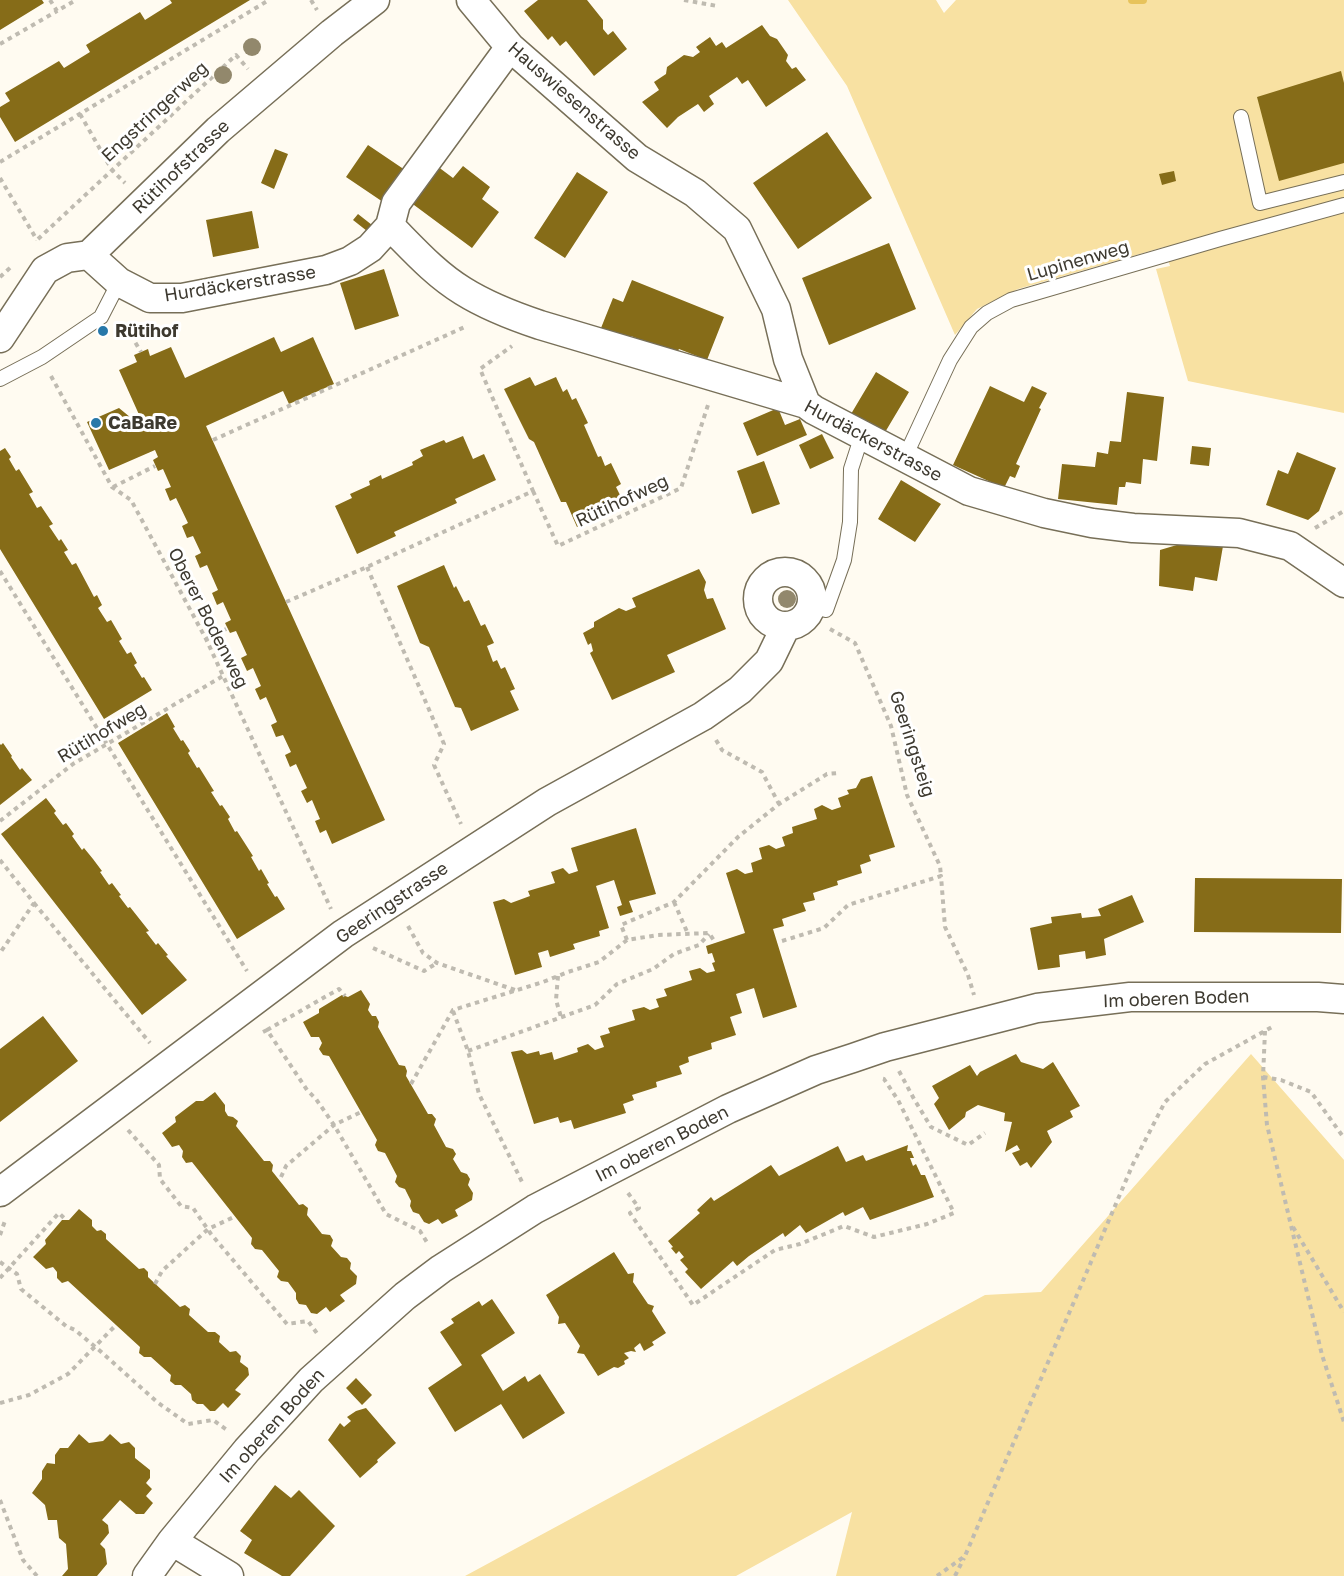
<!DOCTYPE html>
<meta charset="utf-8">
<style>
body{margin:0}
canvas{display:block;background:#fffbf1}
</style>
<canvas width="1344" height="1576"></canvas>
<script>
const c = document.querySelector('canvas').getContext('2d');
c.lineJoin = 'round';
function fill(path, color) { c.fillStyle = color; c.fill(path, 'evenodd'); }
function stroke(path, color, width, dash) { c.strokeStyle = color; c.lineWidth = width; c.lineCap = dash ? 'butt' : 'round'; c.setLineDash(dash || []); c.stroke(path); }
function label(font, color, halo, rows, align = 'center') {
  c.font = font + ' "Golos Text",sans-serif'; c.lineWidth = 6; c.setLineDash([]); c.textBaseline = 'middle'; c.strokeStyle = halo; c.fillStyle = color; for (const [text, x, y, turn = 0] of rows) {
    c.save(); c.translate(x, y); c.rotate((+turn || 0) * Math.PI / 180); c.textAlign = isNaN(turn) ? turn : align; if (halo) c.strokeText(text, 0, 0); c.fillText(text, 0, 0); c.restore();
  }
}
const green = new Path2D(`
 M788 0H936L944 13 956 0H1344V413L1188 381 1156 269 1170 266 1164 247 1018 289 977 309 955 335 847 86Z
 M1251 1054 1344 1160V1576H836L852 1512 736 1576H465L985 1295 1041 1292Z`);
const stream = new Path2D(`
 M1132 0H1143`);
const building = new Path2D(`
 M0 0H42L44 3 0 30Z
 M170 0H250L15 142 0 117V107L10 101 5 93 59 61 64 68 90 52 86 45 140 12 145 20 172 3Z
 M538 0H587L603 20V29L608 35 613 31 627 49 594 76 566 41 560 46 552 36 548 40 524 11Z
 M762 25 770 36 777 39 788 55 786 61 792 69 796 67 806 80 766 107 748 80 742 84 737 77 709 96 714 104 704 112 698 104 678 117 667 128 642 102 659 90 654 82 666 74 667 67 684 55 693 57 700 52 696 47 710 37 716 46 722 42 726 48Z
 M1341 71 1344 83V163L1279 181 1257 97Z
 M827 132 872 198 798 249 753 183Z
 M368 145 405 170 383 202 346 177Z
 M275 149 288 154 274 189 261 183Z
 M437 166 453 178 463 166 490 187 482 199 499 212 472 248 410 202Z
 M1174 171 1176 181 1162 185 1159 174Z
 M577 172 608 192 565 258 534 238Z
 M252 211 259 248 213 257 206 220Z
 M358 214 372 225 367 231 353 220Z
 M889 243 916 309 829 345 802 278Z
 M384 269 399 316 355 330 340 283Z
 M632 280 724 317 707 360 679 349 676 354 631 336 630 340 601 328 613 298 623 302Z
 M274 337 281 352 313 337 334 384 289 404 283 391 206 426 385 820 332 844 326 830 320 833 315 821 320 819 312 800 307 803 301 791 307 788 296 764 290 767 285 755 291 752 283 735 276 737 271 725 277 722 266 697 260 700 255 689 261 686 253 668 247 671 241 658 247 655 236 631 230 633 225 623 231 620 223 602 217 605 212 593 218 590 207 565 200 568 195 556 201 553 193 536 187 538 182 526 188 523 176 498 170 501 165 489 171 487 163 469 158 471 153 460 158 457 155 450 109 470 87 422 119 408 136 422 141 419 119 370 137 362 134 355 148 349 150 356 171 347 185 378Z
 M876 372 909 392 884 434 851 414Z
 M530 377 535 386 556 377 563 392 567 389 572 400 576 398 588 423 584 425 598 457 601 456 605 466 611 463 621 484 616 487 625 505 577 527 566 502H561L534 442 529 439 504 389Z
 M990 386 1024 402 1032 386 1047 393 1039 408 1041 409 1016 464 1020 466 1015 478 1010 476 1004 488 953 465Z
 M1127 392 1164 397 1157 461 1143 459 1141 484 1126 482 1125 487H1119L1117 505 1058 499 1062 464 1095 467 1097 452 1108 454 1110 441 1121 442Z
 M778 408 785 425 800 419 807 435 757 456 743 423Z
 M822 434 834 458 810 469 799 445Z
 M463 436 473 459 484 454 496 480 455 499 457 503 394 532 396 536 357 554 335 506 352 498 350 494 370 485 369 481 381 475 382 479 413 465 412 462 423 456 420 450 444 440 446 443Z
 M1192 446 1211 448 1209 466 1190 464Z
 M5 448 11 457 9 459 16 471 19 469 33 492 29 494 37 508 41 506 53 524 49 526 59 541 61 539 68 550 64 552 72 565 76 563 94 597 97 595 102 605 98 608 107 622 111 620 122 639 119 641 127 654 131 652 137 663 134 665 142 678 144 677 152 690 104 719 0 549V451Z
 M1297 452 1336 468 1319 511 1308 520 1266 505 1278 470 1288 474Z
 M764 461 780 504 752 514 737 471Z
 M901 480 941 504 915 542 878 519Z
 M1187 542 1223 546 1217 581 1195 577 1193 591 1159 586 1160 550Z
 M444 565 454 588 456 586 464 602 469 600 481 626 485 624 494 643 487 646 493 662 497 660 501 669 505 667 515 689 510 691 519 710 471 731 461 708 455 707 429 647 420 643 397 586Z
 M699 569 706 582 704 590 707 599 713 598 726 629 667 655 675 672 612 700 590 653 593 651 591 643 588 645 583 633 594 627V622L619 608 626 611 636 607 632 598Z
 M167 713 175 727 173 728 181 741 183 740 190 751 188 753 197 768 199 767 214 791 211 792 220 806 222 805 230 817 228 819 235 832 237 831 253 856 251 857 259 871 261 869 269 883 267 884 275 897 277 896 285 909 237 939 118 743Z
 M3 743 12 756 11 757 20 770 22 768 32 780 0 805V744L1 745Z
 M872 776 895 847 869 855 871 861 860 865 862 873 837 881 838 885 813 893 815 900 803 903 806 911 782 919 784 926 773 929 797 1007 763 1018 754 988 736 994 742 1013 730 1017 736 1035 711 1043 712 1049 688 1057 689 1062 679 1066 682 1074 656 1082 657 1087 632 1095 634 1100 623 1104 626 1113 574 1129 571 1120 560 1123 558 1117 534 1124 511 1052 522 1050 527 1054 539 1051 540 1055 552 1052 554 1060 578 1052 577 1048 588 1044 595 1050 604 1047 600 1036 610 1033 608 1028 635 1020 632 1010 644 1007 650 1010 659 1007 656 999 667 996 664 989 692 980 689 971 700 968 707 973 715 971 712 963 715 962 712 953 708 954 706 946 745 933 726 873 737 869 745 874 753 872 751 863 762 859 759 848 769 845 776 849 785 846 782 837 793 833 792 827 817 819 814 809 822 805 832 810 841 807 838 798 849 794 847 790 856 788 861 779Z
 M46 798 56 811 54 813 63 825 66 823 74 834 72 836 82 850 84 848 93 859 102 871 100 872 109 885 112 883 121 895 119 896 128 908 130 907 149 931 146 932 156 945 158 943 168 955 166 956 187 980 142 1015 1 834Z
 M636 828 656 894 629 901 633 912 620 916 617 907 622 905 614 880 596 886 609 928 599 931 600 936 573 944 575 949 550 957 548 950 538 953 542 967 515 975 493 902 504 899 511 903 530 896 528 891 555 883 551 872 563 868 569 874 578 871 571 848Z
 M1195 878 1342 879 1341 933 1194 932Z
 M1132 895 1144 922 1104 939 1106 955 1086 959 1085 951 1059 955 1060 967 1038 970 1030 928 1052 923 1051 917 1081 913 1082 918 1101 916 1098 909Z
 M361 990 370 1004 368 1010 372 1016H376L379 1022 378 1027 399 1065 405 1066 407 1071 406 1076 428 1114H432L436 1119 434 1125 446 1147 453 1149 456 1154 453 1159 461 1172 467 1174 470 1179 468 1185 473 1193 472 1200 455 1210 458 1216 442 1224 438 1219 429 1224 424 1222 419 1214 413 1212 410 1206 411 1201 405 1189 399 1187 395 1182 397 1176 385 1153 378 1151 375 1145 377 1140 329 1056 323 1055 319 1049 322 1043 319 1037H311L303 1022 319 1013V1009L342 995 348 997Z
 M43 1016 78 1061 0 1122V1049Z
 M1016 1054 1021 1062 1043 1069 1053 1062 1080 1106 1070 1111 1073 1117 1047 1131 1052 1142 1031 1168 1027 1162 1020 1166 1012 1153 1020 1150 1017 1145 1005 1152 1012 1122 1004 1121 1005 1113 978 1105 966 1112 965 1117 949 1130 934 1104 939 1098 932 1086 970 1065 977 1076 980 1072Z
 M215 1092 225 1105V1111L228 1116 233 1117 238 1121 236 1126 264 1161H270L273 1165 272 1171 299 1205 303 1204 308 1208 307 1215 322 1234 330 1235 333 1240 331 1246 341 1257 347 1258 351 1263 350 1269 357 1276 356 1284 340 1295 345 1301 330 1312 326 1307 317 1314 311 1313 306 1305 299 1304 296 1299V1293L288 1282 281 1281 277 1277 279 1271 262 1250 255 1249 251 1244 252 1238 192 1162 186 1163 182 1157 183 1151 179 1145 172 1147 162 1133 176 1122 175 1117 196 1101H203Z
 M908 1145 907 1151H911L914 1158H910L913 1166 916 1164 921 1175H925L934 1197 870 1220 863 1207 845 1216 843 1212 806 1233 800 1225 785 1237 783 1233 749 1256 737 1266 733 1261 701 1289 685 1272 688 1269 680 1260 684 1257 679 1251 676 1254 671 1248 673 1247 668 1241 700 1213 697 1210 711 1197 714 1201 771 1165 779 1176 838 1146 846 1162 863 1155 866 1161Z
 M79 1209 92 1220V1226L97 1231 101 1230 106 1234V1239L139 1269 144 1268 148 1272V1277L180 1307 185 1305 190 1309 189 1315 208 1332H215L220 1336 219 1342 230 1352 236 1351 241 1356 240 1362 248 1368 249 1375 235 1390 241 1394 228 1408 223 1403 215 1411H210L203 1404H197L192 1400 191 1394 181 1385H175L170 1381 171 1375 151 1357H144L139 1353 140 1347 68 1281 62 1283 57 1278V1272L53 1267 46 1269 33 1257 46 1244 45 1240 62 1220H69Z
 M614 1252 628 1274 634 1273 633 1282 648 1304 654 1306 652 1311 666 1333 652 1342 654 1345 644 1351 640 1343 634 1348 636 1352 631 1351 624 1353 629 1358 624 1361 625 1364 618 1368 614 1367 598 1376 584 1354 577 1353 580 1346 565 1323 558 1324 559 1317 546 1295Z
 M492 1299 515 1333 481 1355 503 1391 525 1376 528 1382 540 1374 565 1413 523 1439 501 1404 455 1432 428 1388 462 1365 440 1332 454 1323 451 1319 479 1301 482 1306Z
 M356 1378 372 1395 362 1405 346 1388Z
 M366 1408 396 1443 377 1460 378 1462 360 1478 328 1440 340 1423 344 1427 351 1421 347 1417 356 1411Z
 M79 1434 89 1443 103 1441 110 1434 121 1444 129 1442 135 1448V1458L150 1470V1478L146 1483 152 1489 146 1496 153 1503 144 1514H136L120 1500 102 1520 108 1525 109 1533 100 1544 105 1549 107 1564 97 1576H62L68 1569 66 1544 59 1538 57 1520H48L45 1505 32 1493 42 1479V1471L47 1463 55 1464V1455L60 1448H68Z
 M275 1485 291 1498 299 1490 335 1526 290 1576H282L244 1553 252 1540 240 1531Z`);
const path = new Path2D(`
 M50 0 57 11 76 0
 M311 0 317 10
 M684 0 717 6
 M0 44 57 11
 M80 114 112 170 125 183
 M0 162 269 0
 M0 178 37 240
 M38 239 236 55 248 69
 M0 277 12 266
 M118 324 126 327 141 352
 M51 376 112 487 131 500 206 639 331 909
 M213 440 467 326
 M113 487 155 466
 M533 491 558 546 681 488 708 405
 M1315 528 1344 511
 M367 567 444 744 434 765 461 824
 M0 571 247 971
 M286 602 367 567 533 491 480 369 512 346
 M830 629 855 643 891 726 907 795 940 866 941 876
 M206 639 228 628
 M716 740 722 750 762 772 779 804
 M0 821 73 764 223 676
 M0 860 34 903 0 953
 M674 902 688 934
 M34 903 150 1043
 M408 926 423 953 437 963 515 990
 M627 940 621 925 674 902 738 837 779 804 827 774 839 773
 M782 941 824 928 848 905 941 876 945 927 968 975 974 995
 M373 948 424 971 437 963
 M558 976 556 1000 561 1017
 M453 1011 468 1051 479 1094 523 1184
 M267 1030 339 989 345 996
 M1265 1031 1263 1077 1267 1125 1322 1355 1344 1422
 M263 1032 267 1030 307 1090 316 1099 334 1125 386 1214 420 1231 428 1244
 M468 1051 595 1005 617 984 653 969 674 954 699 945 709 934
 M899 1071 914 1099 931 1127 968 1145 985 1133
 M1263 1077 1281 1080 1311 1092 1344 1138
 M411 1084 453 1010 543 982 568 972 599 962 627 940 658 935 709 933 715 942
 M128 1130 159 1165 160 1179 181 1206 193 1208 211 1234 287 1324 308 1321 319 1336
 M281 1177 286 1166 334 1125 361 1112
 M628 1193 639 1208 630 1213 693 1305 775 1250 800 1244 844 1226 874 1237 927 1224 954 1213 898 1100 884 1079 880 1078
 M1293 1227 1344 1312
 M0 1235 6 1218
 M0 1262 17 1274 21 1289 66 1326 75 1330 99 1350 157 1402 188 1424 213 1420 227 1430
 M0 1278 59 1213 66 1220
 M155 1284 162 1271 208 1229 234 1217
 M0 1403 29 1395 68 1374 116 1325
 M0 1500 23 1560 37 1576
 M937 1576 965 1556 1133 1164 1165 1102 1205 1064 1272 1027
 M955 1576 964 1558`);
const lane = new Path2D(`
 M1241 117 1260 203 1344 182
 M0 379 42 357 101 317 119 282
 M905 457 950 360 971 327 987 313 1011 300 1220 239 1344 205
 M811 606 826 610 844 560 850 522 851 469 862 435`);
const street = new Path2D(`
 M471 0 510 47 637 158 695 193 737 229 776 309 788 359 806 404
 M390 226C413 249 435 274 463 291 487 306 513 316 540 325L806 404 814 410 969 491 1044 513 1092 523 1133 528 1239 533 1290 546 1344 583
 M89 255 119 282 150 298H182L326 270 350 261 370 248 390 226 396 203 510 47
 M0 338 45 270 67 258 89 255 218 130 332 33 375 0
 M758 599a27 27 0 1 1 54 0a27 27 0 1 1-54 0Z
 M0 1192 343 934 547 802 703 716 740 690 769 661 786 626
 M172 1541 229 1576
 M147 1576 172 1541 247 1450 311 1380 405 1296 441 1269 535 1209 728 1109 816 1070 853 1058 885 1047 1037 1008 1130 997H1318L1344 999`);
const trees = [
 [252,47],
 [223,75],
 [787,599]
];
const markers = [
 [103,331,6,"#2778a9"],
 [96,423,6,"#2778a9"]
];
const streetNames = [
 ["Hauswiesenstrasse",574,101,41],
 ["Engstringerweg",155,112,-43],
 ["Rütihofstrasse",181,167,-44],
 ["Lupinenweg",1078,261,-16],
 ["Hurdäckerstrasse",240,284,-9],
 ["Hurdäckerstrasse",873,441,28],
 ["Rütihofweg",622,501,-25],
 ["Oberer Bodenweg",208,618,63],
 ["Rütihofweg",102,733,-31],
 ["Geeringsteig",912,744,72],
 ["Geeringstrasse",392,903,-34],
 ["Im oberen Boden",1176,999,-2],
 ["Im oberen Boden",662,1144,-27],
 ["Im oberen Boden",272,1426,-48]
];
const poiNames = [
 ["Rütihof",115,331],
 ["CaBaRe",108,423]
];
fill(green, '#f8e1a2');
stroke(stream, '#e7c35c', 8);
fill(building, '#866c18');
stroke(lane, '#776f58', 16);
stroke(street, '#776f58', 31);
stroke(path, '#bfbbb1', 4, [4.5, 4.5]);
stroke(lane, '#fff', 14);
stroke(street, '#fff', 28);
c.fillStyle = '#92886c';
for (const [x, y] of trees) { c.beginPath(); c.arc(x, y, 9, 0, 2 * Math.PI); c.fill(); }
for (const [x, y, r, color] of markers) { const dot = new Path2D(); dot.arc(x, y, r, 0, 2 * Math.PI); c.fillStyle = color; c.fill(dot); stroke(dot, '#fff', 2); }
label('18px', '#3d392f', '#fff', streetNames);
label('bold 18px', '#3d392f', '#fff', poiNames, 'left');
</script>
